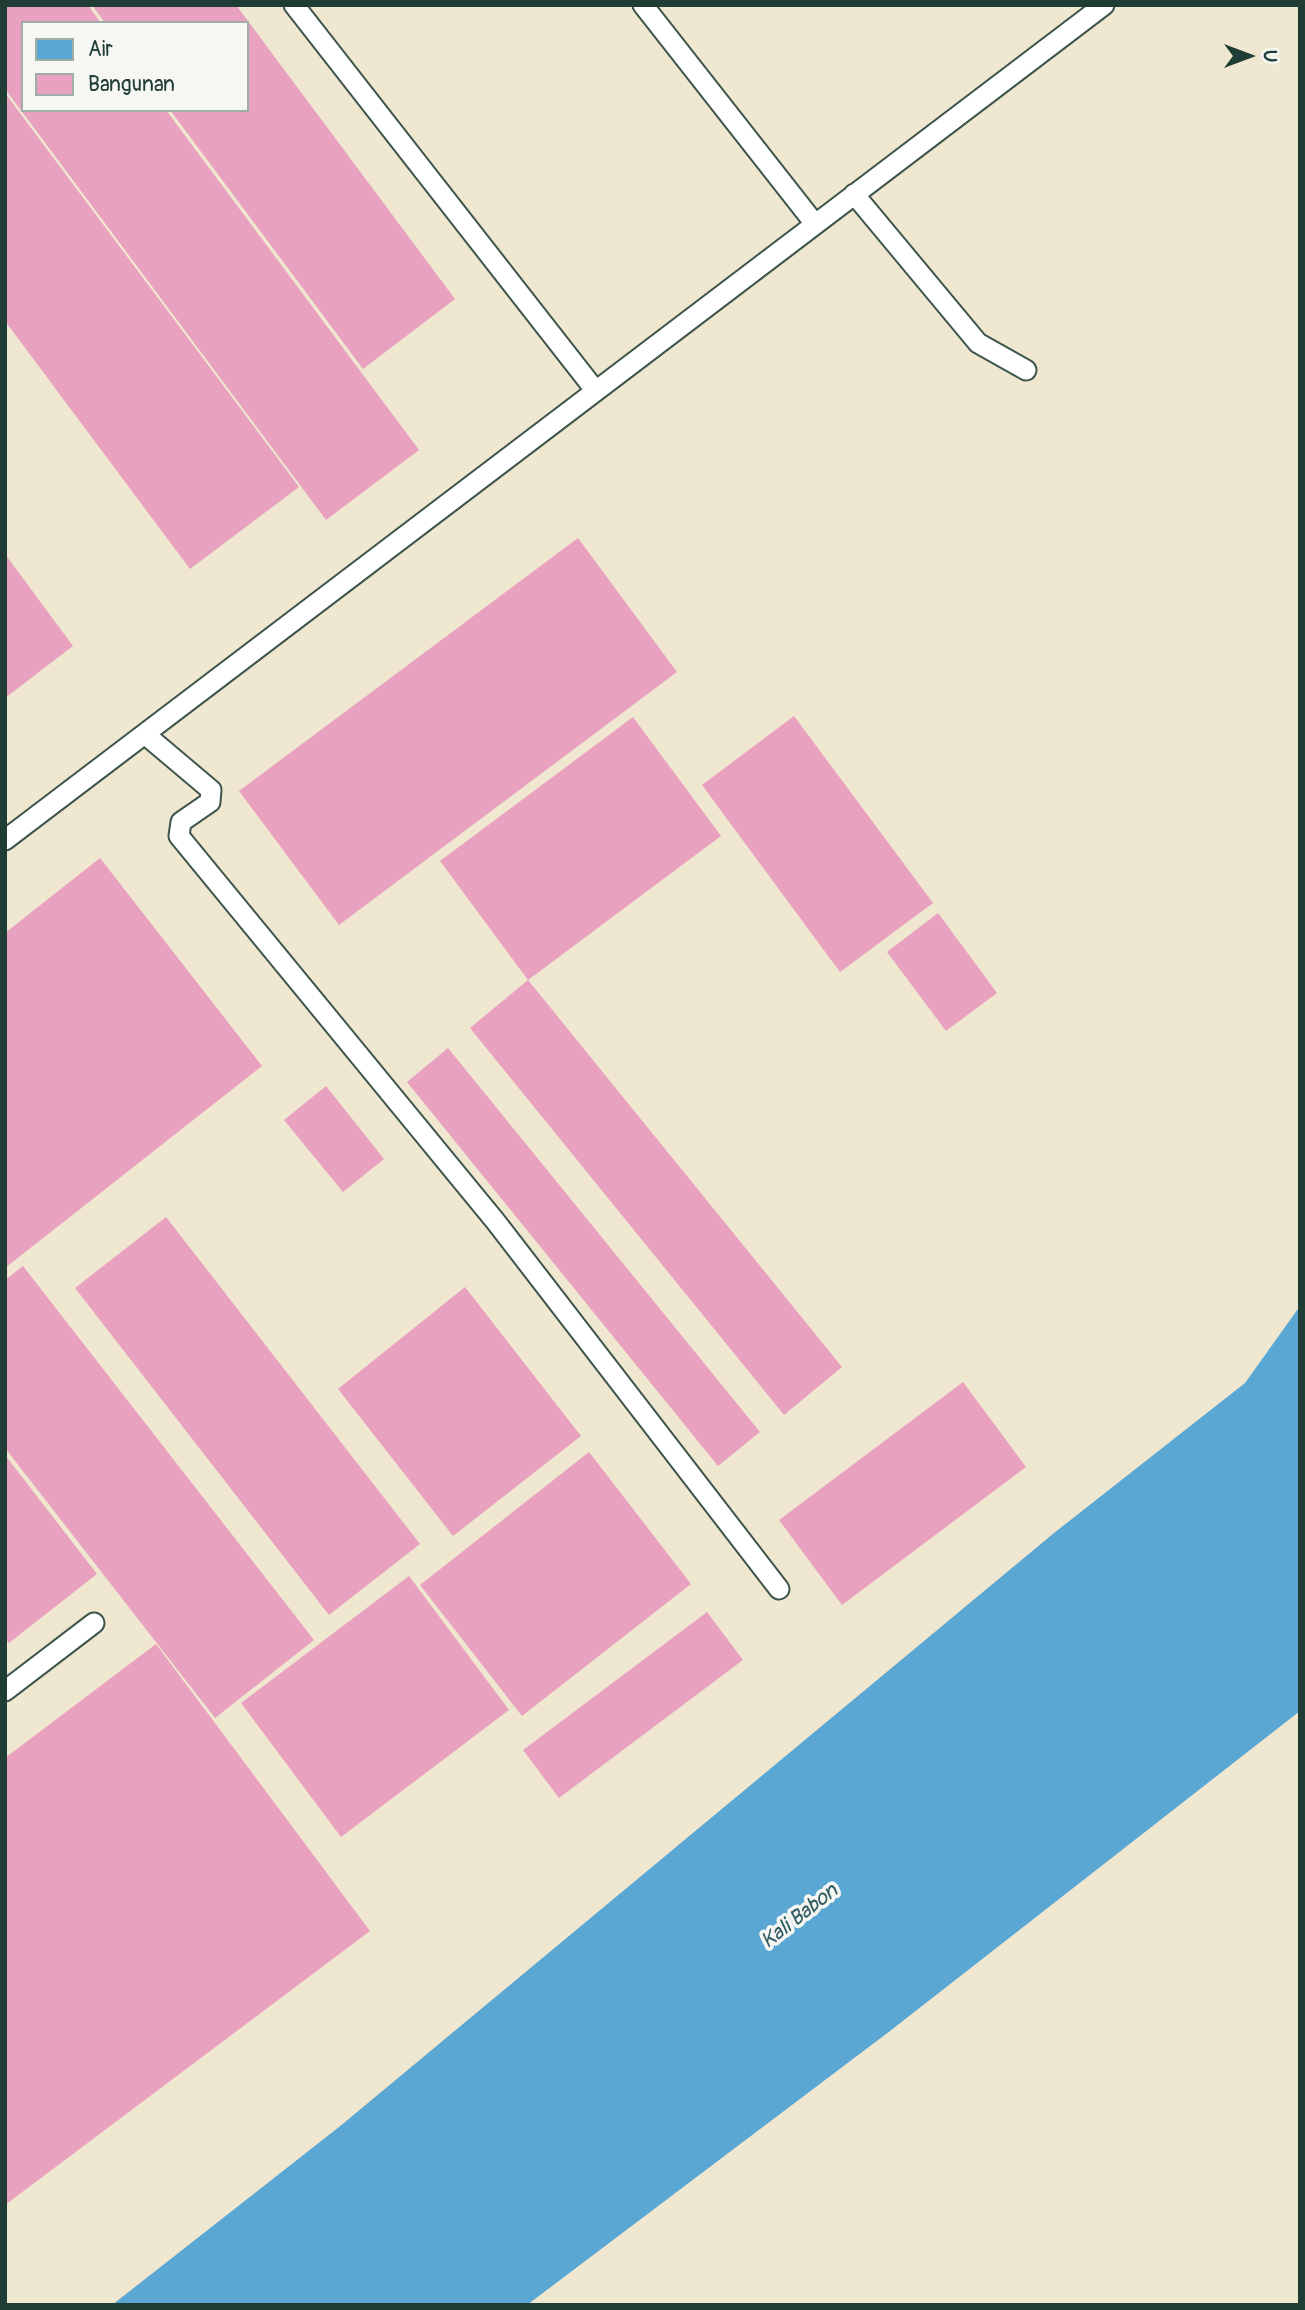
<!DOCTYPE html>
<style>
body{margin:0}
#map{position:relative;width:1305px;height:2310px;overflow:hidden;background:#f0e7d1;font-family:Pangolin,sans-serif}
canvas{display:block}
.frame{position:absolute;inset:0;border:7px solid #1f3d34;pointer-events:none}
.legend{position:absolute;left:21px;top:21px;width:228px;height:91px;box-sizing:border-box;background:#f6f6f2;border:2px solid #a0aca6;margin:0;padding:9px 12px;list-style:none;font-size:21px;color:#1f3d34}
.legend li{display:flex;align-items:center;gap:14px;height:35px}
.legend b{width:35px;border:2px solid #a0aca6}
.north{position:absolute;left:1214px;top:21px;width:70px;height:70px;-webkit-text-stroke:5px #f6f6f2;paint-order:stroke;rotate:90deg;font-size:19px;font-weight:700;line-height:28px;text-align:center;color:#1f3d34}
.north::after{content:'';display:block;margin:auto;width:24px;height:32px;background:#1f3d34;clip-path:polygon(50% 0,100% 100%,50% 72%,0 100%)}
</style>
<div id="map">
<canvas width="1305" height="2310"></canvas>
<div class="frame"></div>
<ul class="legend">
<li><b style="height:19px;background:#5aa7d3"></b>Air</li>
<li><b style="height:19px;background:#e8a1be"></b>Bangunan</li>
</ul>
<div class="north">U</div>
</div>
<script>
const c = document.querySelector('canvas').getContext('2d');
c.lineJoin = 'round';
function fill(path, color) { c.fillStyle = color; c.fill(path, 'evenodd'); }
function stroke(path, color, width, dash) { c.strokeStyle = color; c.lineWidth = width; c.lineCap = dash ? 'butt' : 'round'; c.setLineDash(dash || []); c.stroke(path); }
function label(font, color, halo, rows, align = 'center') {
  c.font = font + ' Pangolin,sans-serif'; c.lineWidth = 7; c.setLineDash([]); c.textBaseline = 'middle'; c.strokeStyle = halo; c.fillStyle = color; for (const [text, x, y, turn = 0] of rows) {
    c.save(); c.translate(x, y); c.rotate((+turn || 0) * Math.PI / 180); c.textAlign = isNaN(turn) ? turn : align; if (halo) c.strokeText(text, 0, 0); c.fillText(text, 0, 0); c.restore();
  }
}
const water = new Path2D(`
 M1300 1306V1711L890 2031 527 2305H112L339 2127 1054 1533 1245 1383Z`);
const building = new Path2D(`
 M5 5H88L101 23H23V110H166L419 450 326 520 5 89Z
 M92 5H236L455 299 363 369 170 110H247V23H105Z
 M5 93 299 487 190 569 5 321Z
 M578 538 677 672 339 925 239 791Z
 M5 554 73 646 5 698Z
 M794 716 933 903 840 972 702 785Z
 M633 717 721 836 528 980 440 861Z
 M100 858 262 1066 5 1268V933Z
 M938 913 997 993 946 1031 887 952Z
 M528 980 842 1367 784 1415 470 1028Z
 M448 1048 760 1432 718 1466 407 1082Z
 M326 1086 384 1159 343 1192 284 1120Z
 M166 1217 420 1544 329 1615 75 1288Z
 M23 1266 314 1640 215 1718 5 1448V1280Z
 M465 1287 581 1436 453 1536 338 1389Z
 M963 1382 1026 1467 842 1605 779 1520Z
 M589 1452 691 1584 522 1716 420 1585Z
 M5 1455 97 1574 9 1643 5 1638Z
 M409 1576 509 1710 341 1837 241 1703Z
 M707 1612 743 1660 559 1798 523 1750Z
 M156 1644 370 1931 5 2205V1758Z`);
const service = new Path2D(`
 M294 5 595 390
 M643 5 815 224
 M854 194 978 343 1026 370
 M147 736 211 790 210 802 181 822 179 836 496 1222 779 1589
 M5 840 1104 5
 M5 1691 94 1623`);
const waterNames = [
 ["Kali Babon",800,1917,-38]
];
fill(water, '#5aa7d3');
fill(building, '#e8a1be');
stroke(service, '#3e564c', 23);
stroke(service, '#fff', 19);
label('italic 21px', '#315d64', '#f6f6f2', waterNames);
</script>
